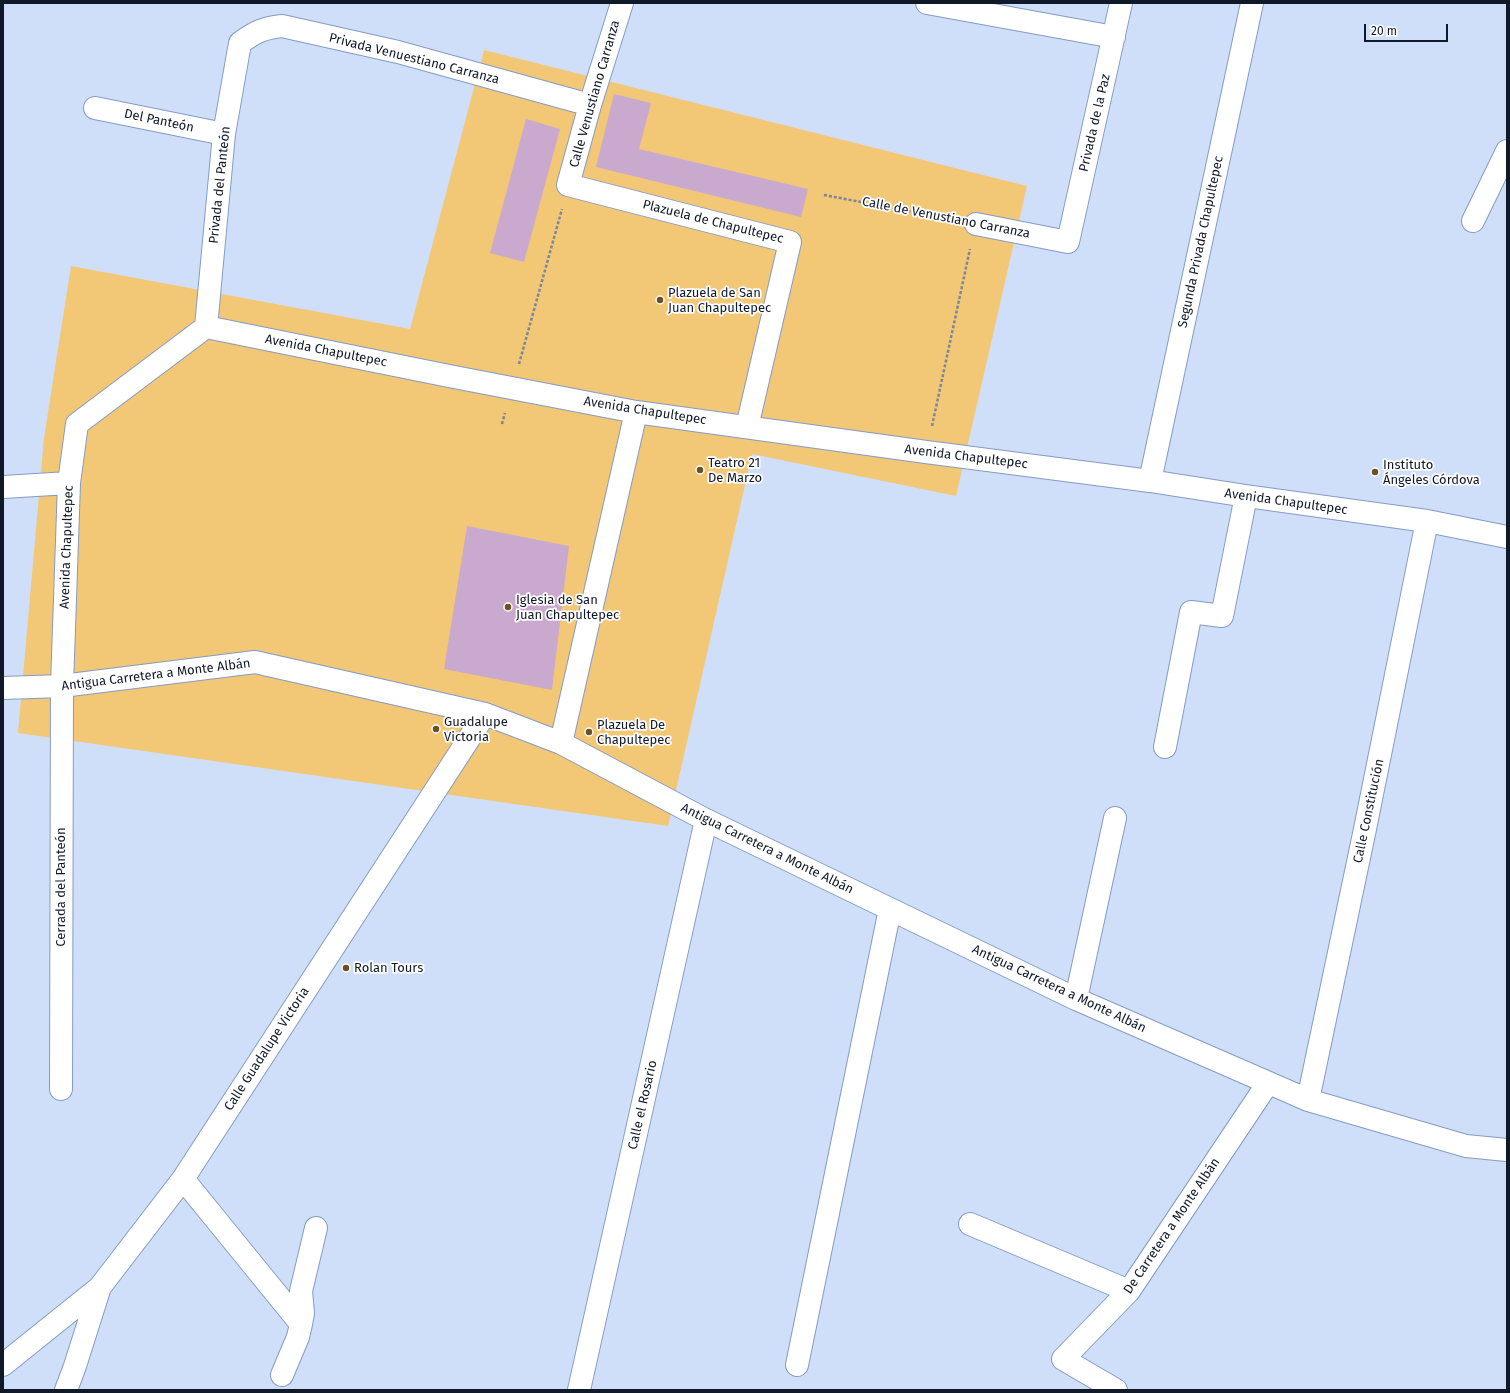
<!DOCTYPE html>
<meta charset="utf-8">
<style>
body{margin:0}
#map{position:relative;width:1510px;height:1393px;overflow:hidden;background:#d0dff9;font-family:"Fira Sans",sans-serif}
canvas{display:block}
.frame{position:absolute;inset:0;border:4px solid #101928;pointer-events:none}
.scale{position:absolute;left:1364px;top:24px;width:84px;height:18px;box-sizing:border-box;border:2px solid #101928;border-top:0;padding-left:5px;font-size:12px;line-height:14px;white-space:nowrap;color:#101928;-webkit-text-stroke:3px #fff;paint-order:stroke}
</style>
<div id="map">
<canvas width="1510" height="1393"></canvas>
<div class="frame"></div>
<div class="scale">20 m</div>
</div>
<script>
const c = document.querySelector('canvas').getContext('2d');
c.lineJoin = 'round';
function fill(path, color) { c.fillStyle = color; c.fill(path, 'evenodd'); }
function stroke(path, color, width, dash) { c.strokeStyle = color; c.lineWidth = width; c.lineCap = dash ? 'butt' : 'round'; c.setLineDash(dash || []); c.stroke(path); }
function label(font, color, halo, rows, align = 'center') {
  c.font = font + ' "Fira Sans",sans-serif'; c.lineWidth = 3.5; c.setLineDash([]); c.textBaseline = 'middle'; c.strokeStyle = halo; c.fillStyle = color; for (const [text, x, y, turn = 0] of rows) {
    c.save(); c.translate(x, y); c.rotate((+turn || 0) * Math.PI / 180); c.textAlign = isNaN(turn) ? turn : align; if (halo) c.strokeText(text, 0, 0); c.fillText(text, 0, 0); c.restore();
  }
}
const green = new Path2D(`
 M484 50 1027 186 956 496 752 454 668 826 18 733 44 438 71 266 410 329Z`);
const building = new Path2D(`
 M614 94 651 103 639 149 808 189 801 217 596 167Z
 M526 119 560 129 524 262 490 253Z
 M467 526 569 546 552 690 444 669Z`);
const path = new Path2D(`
 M824 195 951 219
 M519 364 562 209
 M502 424 505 413
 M932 426 970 249`);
const minor = new Path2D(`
 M622 3 590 105 568 185 790 242 747 427
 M927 3 1114 37
 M95 108 224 134
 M1473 221 1507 151
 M976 224 1068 242 1121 3
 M206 327 224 134 240 43C255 32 263 28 282 26L398 52 590 105
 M1150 481 1252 3
 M3 487 69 483
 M3 688 62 686 255 662 485 714 561 743 706 820 1076 999 1308 1100 1466 1146 1507 1150
 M561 743 636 412
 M1165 747 1191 612 1222 616 1246 496
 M1076 999 1115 818
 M61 1089 62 686 69 483 77 424 206 327 449 376 636 412 926 452 1150 481 1246 496 1427 521 1507 537
 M1308 1100 1365 829 1427 521
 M183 1179 301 1324 298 1337 282 1375
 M970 1224 1129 1291
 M301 1324 303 1313 301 1291 316 1228
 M3 1365 100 1287
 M797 1365 890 909
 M66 1390 75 1366 100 1287 183 1179 485 714
 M579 1390 706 820
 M1116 1390 1063 1359 1129 1291 1268 1083`);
const markers = [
 [660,300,4,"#6b5223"],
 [700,470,4,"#6b5223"],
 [1375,472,4,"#6b5223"],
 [508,607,4,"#6b5223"],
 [436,729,4,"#6b5223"],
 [589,732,4,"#6b5223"],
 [346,968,4,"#6b5223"]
];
const streetNames = [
 ["Privada Venuestiano Carranza",414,59,14],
 ["Calle Venustiano Carranza",595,94,-74],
 ["Del Panteón",159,121,12],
 ["Privada de la Paz",1095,123,-77],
 ["Privada del Panteón",220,185,-84],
 ["Calle de Venustiano Carranza",946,218,11],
 ["Plazuela de Chapultepec",713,222,14],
 ["Segunda Privada Chapultepec",1201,242,-78],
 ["Avenida Chapultepec",326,351,11],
 ["Avenida Chapultepec",645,411,9],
 ["Avenida Chapultepec",966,457,7],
 ["Avenida Chapultepec",1286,502,8],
 ["Avenida Chapultepec",67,547,-88],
 ["Antigua Carretera a Monte Albán",156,675,-7],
 ["Calle Constitución",1369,811,-78],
 ["Antigua Carretera a Monte Albán",767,849,26],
 ["Cerrada del Panteón",61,887,-90],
 ["Antigua Carretera a Monte Albán",1059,989,25],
 ["Calle Guadalupe Victoria",267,1049,-57],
 ["Calle el Rosario",643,1105,-77],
 ["De Carretera a Monte Albán",1172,1226,-56]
];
const poiNames = [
 ["Plazuela de San",668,293],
 ["Juan Chapultepec",668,308],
 ["Teatro 21",708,463],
 ["De Marzo",708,478],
 ["Instituto",1383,465],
 ["Ángeles Córdova",1383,480],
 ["Iglesia de San",516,600],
 ["Juan Chapultepec",516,615],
 ["Guadalupe",444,722],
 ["Victoria",444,737],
 ["Plazuela De",597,725],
 ["Chapultepec",597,740],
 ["Rolan Tours",354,968]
];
fill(green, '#f2c776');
fill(building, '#caa9cf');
stroke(minor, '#849bc4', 24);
stroke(path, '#7a869c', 2.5, [3, 2]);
stroke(minor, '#fff', 22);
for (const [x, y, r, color] of markers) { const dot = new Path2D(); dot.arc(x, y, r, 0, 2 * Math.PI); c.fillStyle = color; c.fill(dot); stroke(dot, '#fff', 1.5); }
label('13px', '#101928', '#fff', streetNames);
label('13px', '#101928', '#fff', poiNames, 'left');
</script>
